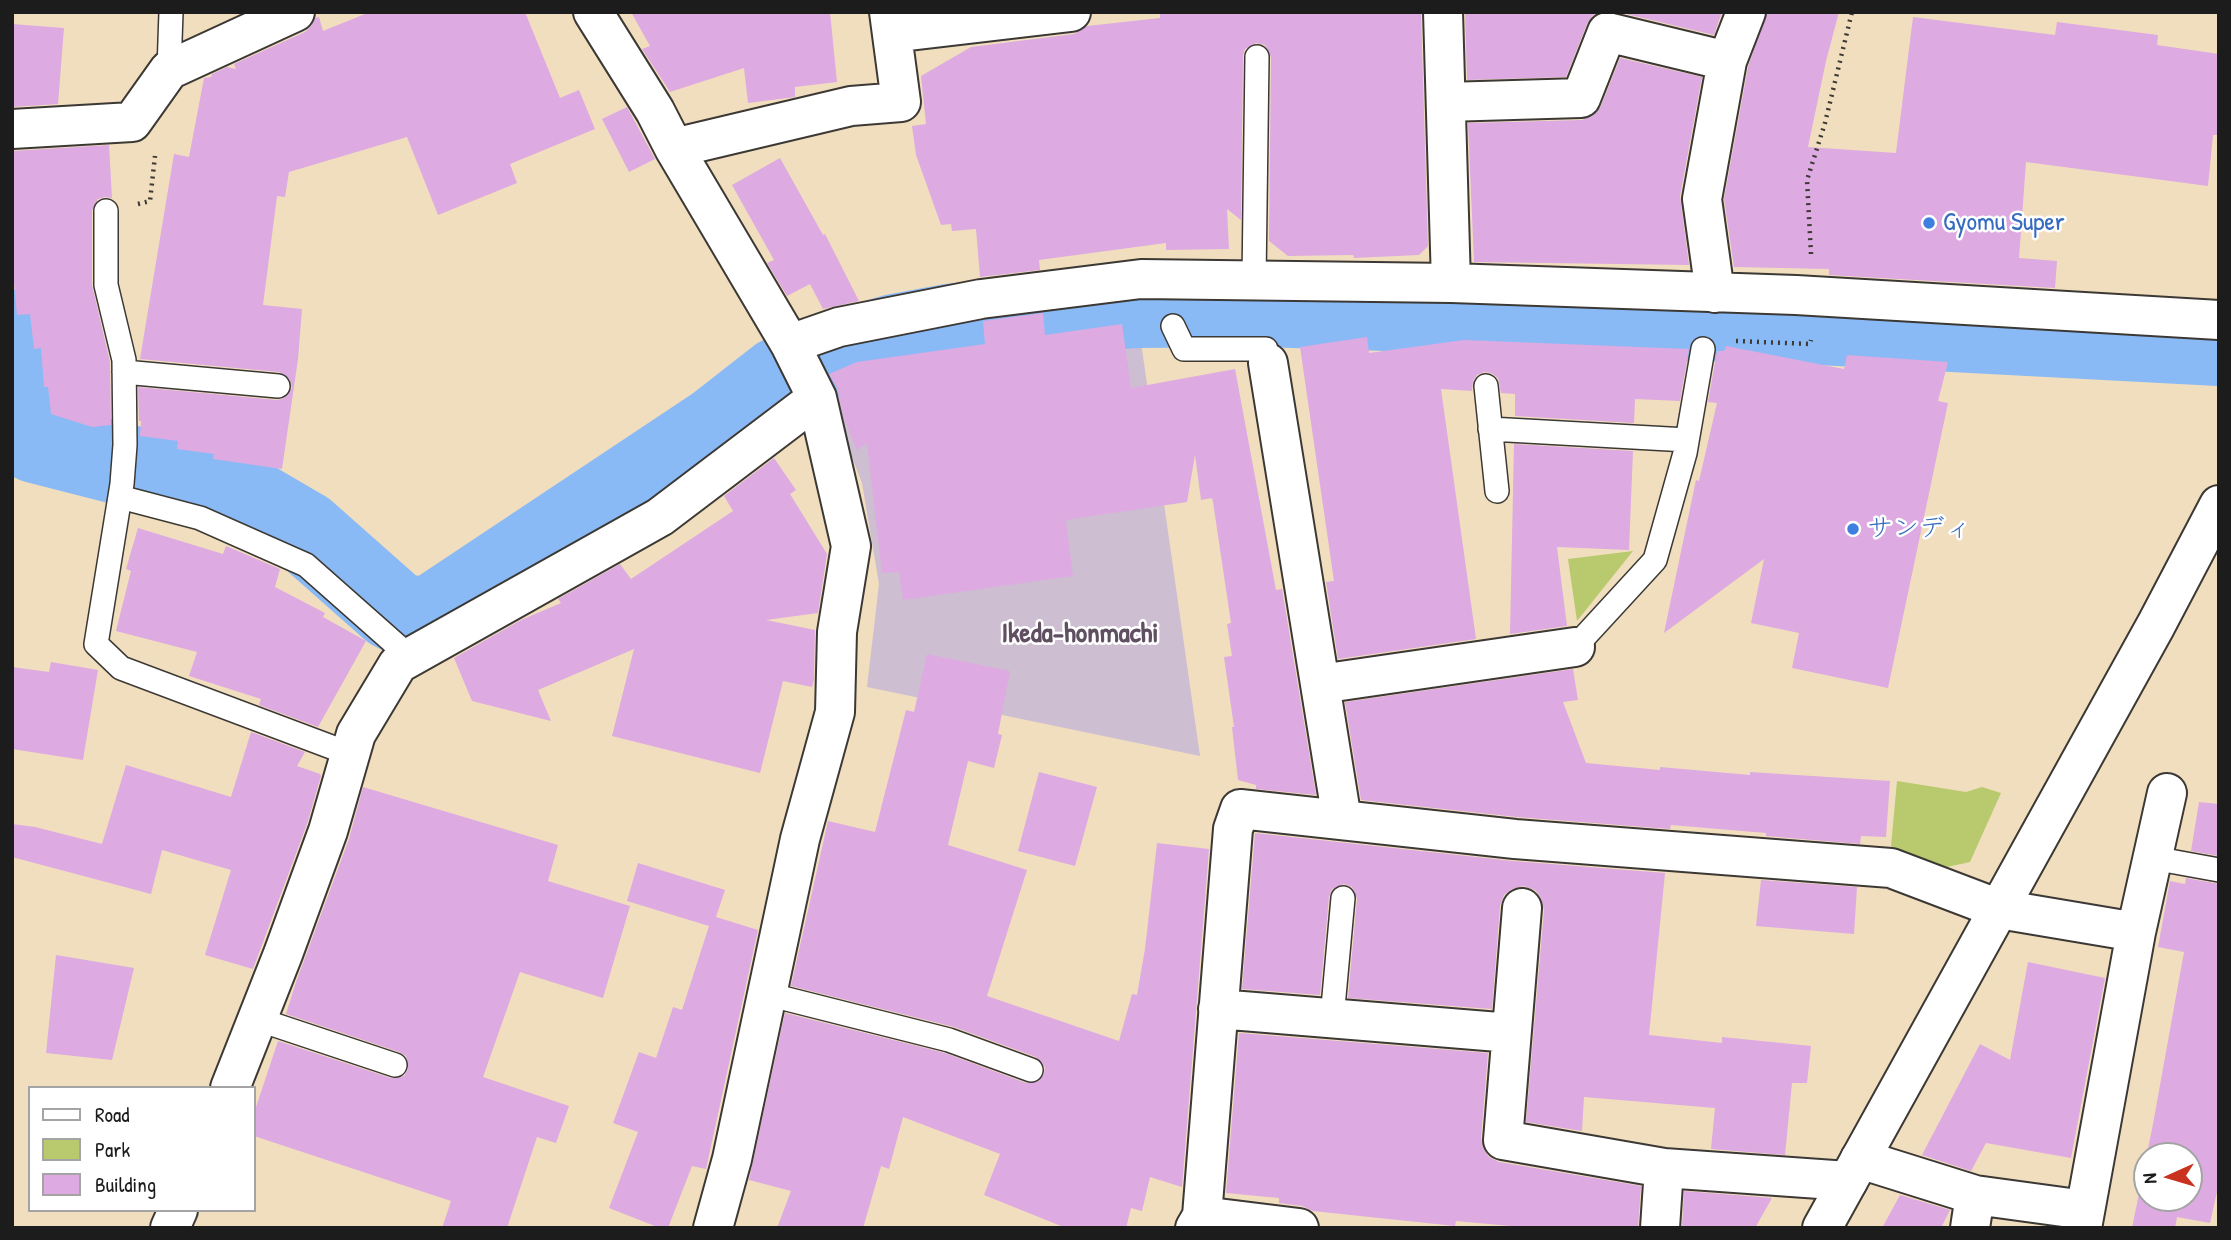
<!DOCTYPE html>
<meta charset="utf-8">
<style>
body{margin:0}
#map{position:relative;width:2231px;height:1240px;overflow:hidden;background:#f1debf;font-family:"Patrick Hand",sans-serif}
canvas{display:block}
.frame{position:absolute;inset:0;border:14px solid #1c1c1c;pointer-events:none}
.legend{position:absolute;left:28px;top:1086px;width:228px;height:126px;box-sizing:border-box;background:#fff;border:2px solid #a4a4a4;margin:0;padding:9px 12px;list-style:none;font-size:21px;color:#1c1c1c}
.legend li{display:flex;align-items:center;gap:14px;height:35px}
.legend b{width:35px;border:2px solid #a4a4a4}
.north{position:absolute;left:2133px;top:1142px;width:70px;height:70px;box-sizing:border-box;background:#fff;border:2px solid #a4a4a4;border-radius:50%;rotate:266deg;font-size:19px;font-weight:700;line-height:28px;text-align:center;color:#1c1c1c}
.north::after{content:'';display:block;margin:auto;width:24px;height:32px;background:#c8321e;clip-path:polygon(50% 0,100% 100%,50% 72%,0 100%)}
</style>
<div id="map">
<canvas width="2231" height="1240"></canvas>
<div class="frame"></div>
<ul class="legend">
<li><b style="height:9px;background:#fff"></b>Road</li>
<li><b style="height:19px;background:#b8ca6d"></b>Park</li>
<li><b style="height:19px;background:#ddaae1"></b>Building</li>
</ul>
<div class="north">N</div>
</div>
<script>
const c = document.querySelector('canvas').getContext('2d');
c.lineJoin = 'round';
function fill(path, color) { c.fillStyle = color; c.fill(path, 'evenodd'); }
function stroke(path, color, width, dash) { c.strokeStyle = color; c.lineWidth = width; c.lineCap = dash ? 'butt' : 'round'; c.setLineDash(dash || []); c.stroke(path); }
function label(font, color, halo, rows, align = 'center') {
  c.font = font + ' "Patrick Hand","Klee One",sans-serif'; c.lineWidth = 5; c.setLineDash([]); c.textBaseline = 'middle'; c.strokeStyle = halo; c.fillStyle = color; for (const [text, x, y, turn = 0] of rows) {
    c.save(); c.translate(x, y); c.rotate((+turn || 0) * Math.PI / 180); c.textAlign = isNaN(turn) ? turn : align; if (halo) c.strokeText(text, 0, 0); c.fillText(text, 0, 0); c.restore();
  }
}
const industrial = new Path2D(`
 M1137 314 1200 756 867 687 879 584 862 483 820 375 874 350Z`);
const green = new Path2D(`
 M1633 551 1577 621 1568 559Z
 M1897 781 1966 792 1982 787 2001 793 1970 862 1938 869 1891 846Z`);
const river = new Path2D(`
 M12 330 23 355 35 442 219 489 252 501 305 532 392 609C407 618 421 619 437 613L715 428 779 378 840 351 894 335 948 325 1084 310 1138 307 1262 306 1819 324 2219 345`);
const building = new Path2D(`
 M370 12H525L560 98 579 90 595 129 510 164 517 183 438 215 407 137 289 172 285 197 277 196 263 305 302 309 298 359 282 469 213 459 214 454 177 449 178 441 140 436 141 421H139L138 387 277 400 284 398 292 388 290 380 279 372 140 359 174 154 189 157 204 78 211 77 212 74 227 67 236 69 234 64 305 32 312 25 315 18 319 17 323 31Z
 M631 12H830L837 82 795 87V97L748 103 744 68 670 92 642 49 650 46Z
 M1181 12H1421L1428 246 1419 255 1354 258 1353 255 1288 256 1269 241 1271 57 1265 45 1256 43 1245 49 1243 56 1241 220 1227 209 1229 249 1166 250V243L1039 260 1040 270 980 277 976 229 952 231 951 224 941 225 916 155 912 126 926 124 921 76 971 47 1074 34 1087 26 1160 18V14Z
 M1465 12H1599L1592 16 1587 24 1566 77 1467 80Z
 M1618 12H1722L1714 35Z
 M1767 12H1839L1826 61 1808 147 1896 153 1913 17 2055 35 2057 22 2158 35 2157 45 2219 54V135H2213L2208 186 2026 162 2019 258 2057 261 2055 288 1829 275V269L1734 267 1724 199 1748 67Z
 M12 24 64 28 58 104 12 107Z
 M1620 58 1702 77 1680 196 1689 265 1474 262 1468 123 1582 120 1593 116 1601 106Z
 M627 107 655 159 629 172 602 119Z
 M109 145 112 198 105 197 98 199 92 211V285L110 362 111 425 92 427 51 414 48 387H44L41 348 34 349 30 314 17 315 12 262V151Z
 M780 158 823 235 825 234 859 301 823 309 810 284 787 296 767 263 774 260 732 185Z
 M1043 313 1045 335 1122 324 1131 388 1235 369 1276 590 1282 589 1316 795 1256 789V785L1238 780 1232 727H1234L1224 657 1232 656 1227 624 1231 623 1213 502 1212 498 1201 500 1195 455 1187 502 1066 520 1073 576 903 600 899 572 882 573 867 443 857 450 844 418 837 388 829 374 857 362 985 344 983 321Z
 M1367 337 1369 353 1464 340 1689 349 1680 401 1635 399 1634 423 1515 416V394L1501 393 1498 378 1491 373 1484 372 1477 375 1473 381 1472 391 1441 389 1476 639 1338 659 1326 582 1334 581 1300 347Z
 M1726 346 1844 369 1847 355 1948 362 1938 401 1948 403 1888 688 1792 668 1799 633 1751 623 1764 559 1664 633 1696 480 1699 481 1717 403 1708 402 1717 351H1724Z
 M1514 444 1633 451 1629 550 1557 547 1567 626 1510 634Z
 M774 458 796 490 790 494 827 554 818 613 766 620 815 630 814 679 812 687 783 681 760 773 612 736 634 649 538 690 551 721 472 701 454 658 521 620 561 603 558 599 620 564 631 579 733 511 724 496Z
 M138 528 223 554 226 546 280 569 275 587 325 613 323 617 366 641 318 727 259 705 261 699 189 676 197 652 116 631 131 571 126 569Z
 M927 654 1010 671 998 734 1002 735 994 768 968 761 948 845 1027 870 987 996 1119 1041 1132 994 1137 995 1145 949 1157 843 1209 849 1182 1187 1150 1177 1142 1211 1131 1208 1126 1228H1066L984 1195 1000 1154 903 1117 889 1169 881 1166 863 1228H777L791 1191 749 1180 785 1013 945 1053 1026 1083 1039 1081 1044 1074 1045 1067 1036 1057 954 1027 791 986 828 821 875 832 906 710 914 712Z
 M51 662 98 670 83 760 12 749V667L49 672Z
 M1573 669 1578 700 1563 702 1586 763 1660 770V767L1750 775V772L1890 781 1886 837 1861 836 1860 844 1766 836V833L1671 825 1670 829 1517 817 1361 800 1345 702Z
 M251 732 305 752 297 766 320 774 321 776 307 824 253 969 205 955 231 870 162 850 151 894 12 857V824L35 827 102 844 126 765 231 797Z
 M1039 772 1097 787 1075 866 1018 851Z
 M363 787 558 845 548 881 630 906 603 998 520 972 483 1077 569 1106 556 1143 537 1137 507 1228H442L451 1201 254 1136V1113L278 1041 391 1078 404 1076 408 1069 406 1056 399 1052 286 1014 296 982 349 839Z
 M2199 802 2219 804V856L2191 851Z
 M1255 833 1513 861 1665 873 1649 1035 1722 1043V1037L1811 1046 1807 1083H1792L1785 1155 1711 1149 1715 1108 1584 1097 1582 1131 1526 1122 1544 910 1541 898 1535 890 1524 886 1512 889 1504 895 1500 906 1492 1009 1348 998 1357 899 1352 887 1344 884 1332 889 1329 897 1320 995 1242 989Z
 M638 863 725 890 716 917 758 930 706 1169 692 1166 668 1228H660L609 1208 638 1132 613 1123 639 1052 656 1058 673 1007 682 1010 709 926 627 901Z
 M2186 878 2219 884V1183L2210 1223 2177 1217 2175 1228H2132L2153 1124 2184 952 2158 947 2170 881 2185 884ZM2147 1156H2189V1198H2147Z
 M1761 880 1857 887 1854 934 1756 926Z
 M56 955 134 968 112 1060 46 1053Z
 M2028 962 2105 978 2071 1158 1986 1143 1971 1171 1922 1155 1980 1044 2010 1060Z
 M1239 1033 1488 1053 1481 1138 1483 1148 1489 1157 1499 1162 1641 1186 1638 1228H1532L1456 1221 1455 1226 1313 1211 1302 1206 1279 1203V1198L1226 1193Z
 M1684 1191 1772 1198 1755 1228H1682Z
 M1900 1195 1950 1210 1941 1228H1882Z`);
const path = new Path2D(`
 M138 204 150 201 155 156
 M1811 254 1807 180 1825 123 1852 12
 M1736 341 1810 344 1811 340`);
const lane = new Path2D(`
 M169 70 171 12
 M106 211V285L124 360 125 445 122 484 96 644 121 668 350 754
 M1254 280 1257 57
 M1173 326 1184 349H1266L1268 363
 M124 372 278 386
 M1486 386 1497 491
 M1490 429 1687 440
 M120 497 200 518 306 565 410 657
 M1575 647 1655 560 1685 453 1703 349
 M2153 858 2219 870
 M767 994 949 1040 1031 1070
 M1332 1018 1343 898
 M257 1019 395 1065`);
const street = new Path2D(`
 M593 12 655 111 674 148 790 344 817 398 851 546 837 632 835 712 800 839 732 1159 713 1228
 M1443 12 1451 283
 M892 33 1071 12
 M1446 102 1581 98 1607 32 1727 61
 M12 129 132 122 169 70 295 12
 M674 148 851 106 901 102 889 12
 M1715 293 1702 199 1727 61 1746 12
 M790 344 839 327 981 299 1141 279 1451 283 1796 295 2219 320
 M1268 363 1342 820
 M1320 684 1575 647
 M1522 908 1503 1140 1664 1168 1848 1181
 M1218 1009 1511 1033
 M230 1088 283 954 328 831 356 734 398 664 660 517 817 398
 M1860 1159 1975 1195 2085 1210
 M1202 1216 1299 1228
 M170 1228 178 1210
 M1195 1228 1202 1216 1233 829 1240 809 1515 839 1891 868 1999 909 2136 932
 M1660 1228 1664 1168
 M1970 1228 1975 1195
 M2082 1228 2136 932 2167 793`);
const secondary = new Path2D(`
 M1822 1228 2156 625 2219 505`);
const markers = [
 [1929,223,7,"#3f7fe0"],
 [1853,529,7,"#3f7fe0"]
];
const shopNames = [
 ["Gyomu Super",1943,223],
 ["サンディ",1867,529]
];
const neighbourhoodNames = [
 ["Ikeda-honmachi",1080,635]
];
fill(industrial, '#cebed1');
fill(green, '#b8ca6d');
stroke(river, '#8abaf5', 82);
fill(building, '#ddaae1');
stroke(lane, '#3c3934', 26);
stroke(street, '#3c3934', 42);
stroke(secondary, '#3c3934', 42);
stroke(path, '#3c3934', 4.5, [2, 5]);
stroke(lane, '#fff', 23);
stroke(street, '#fff', 38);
stroke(secondary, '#fff', 38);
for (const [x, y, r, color] of markers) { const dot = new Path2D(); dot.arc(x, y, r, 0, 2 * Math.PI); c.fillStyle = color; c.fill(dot); stroke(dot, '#fff', 2.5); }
label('26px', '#366cbe', '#fff', shopNames, 'left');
label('bold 28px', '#604e61', '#fff', neighbourhoodNames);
</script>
